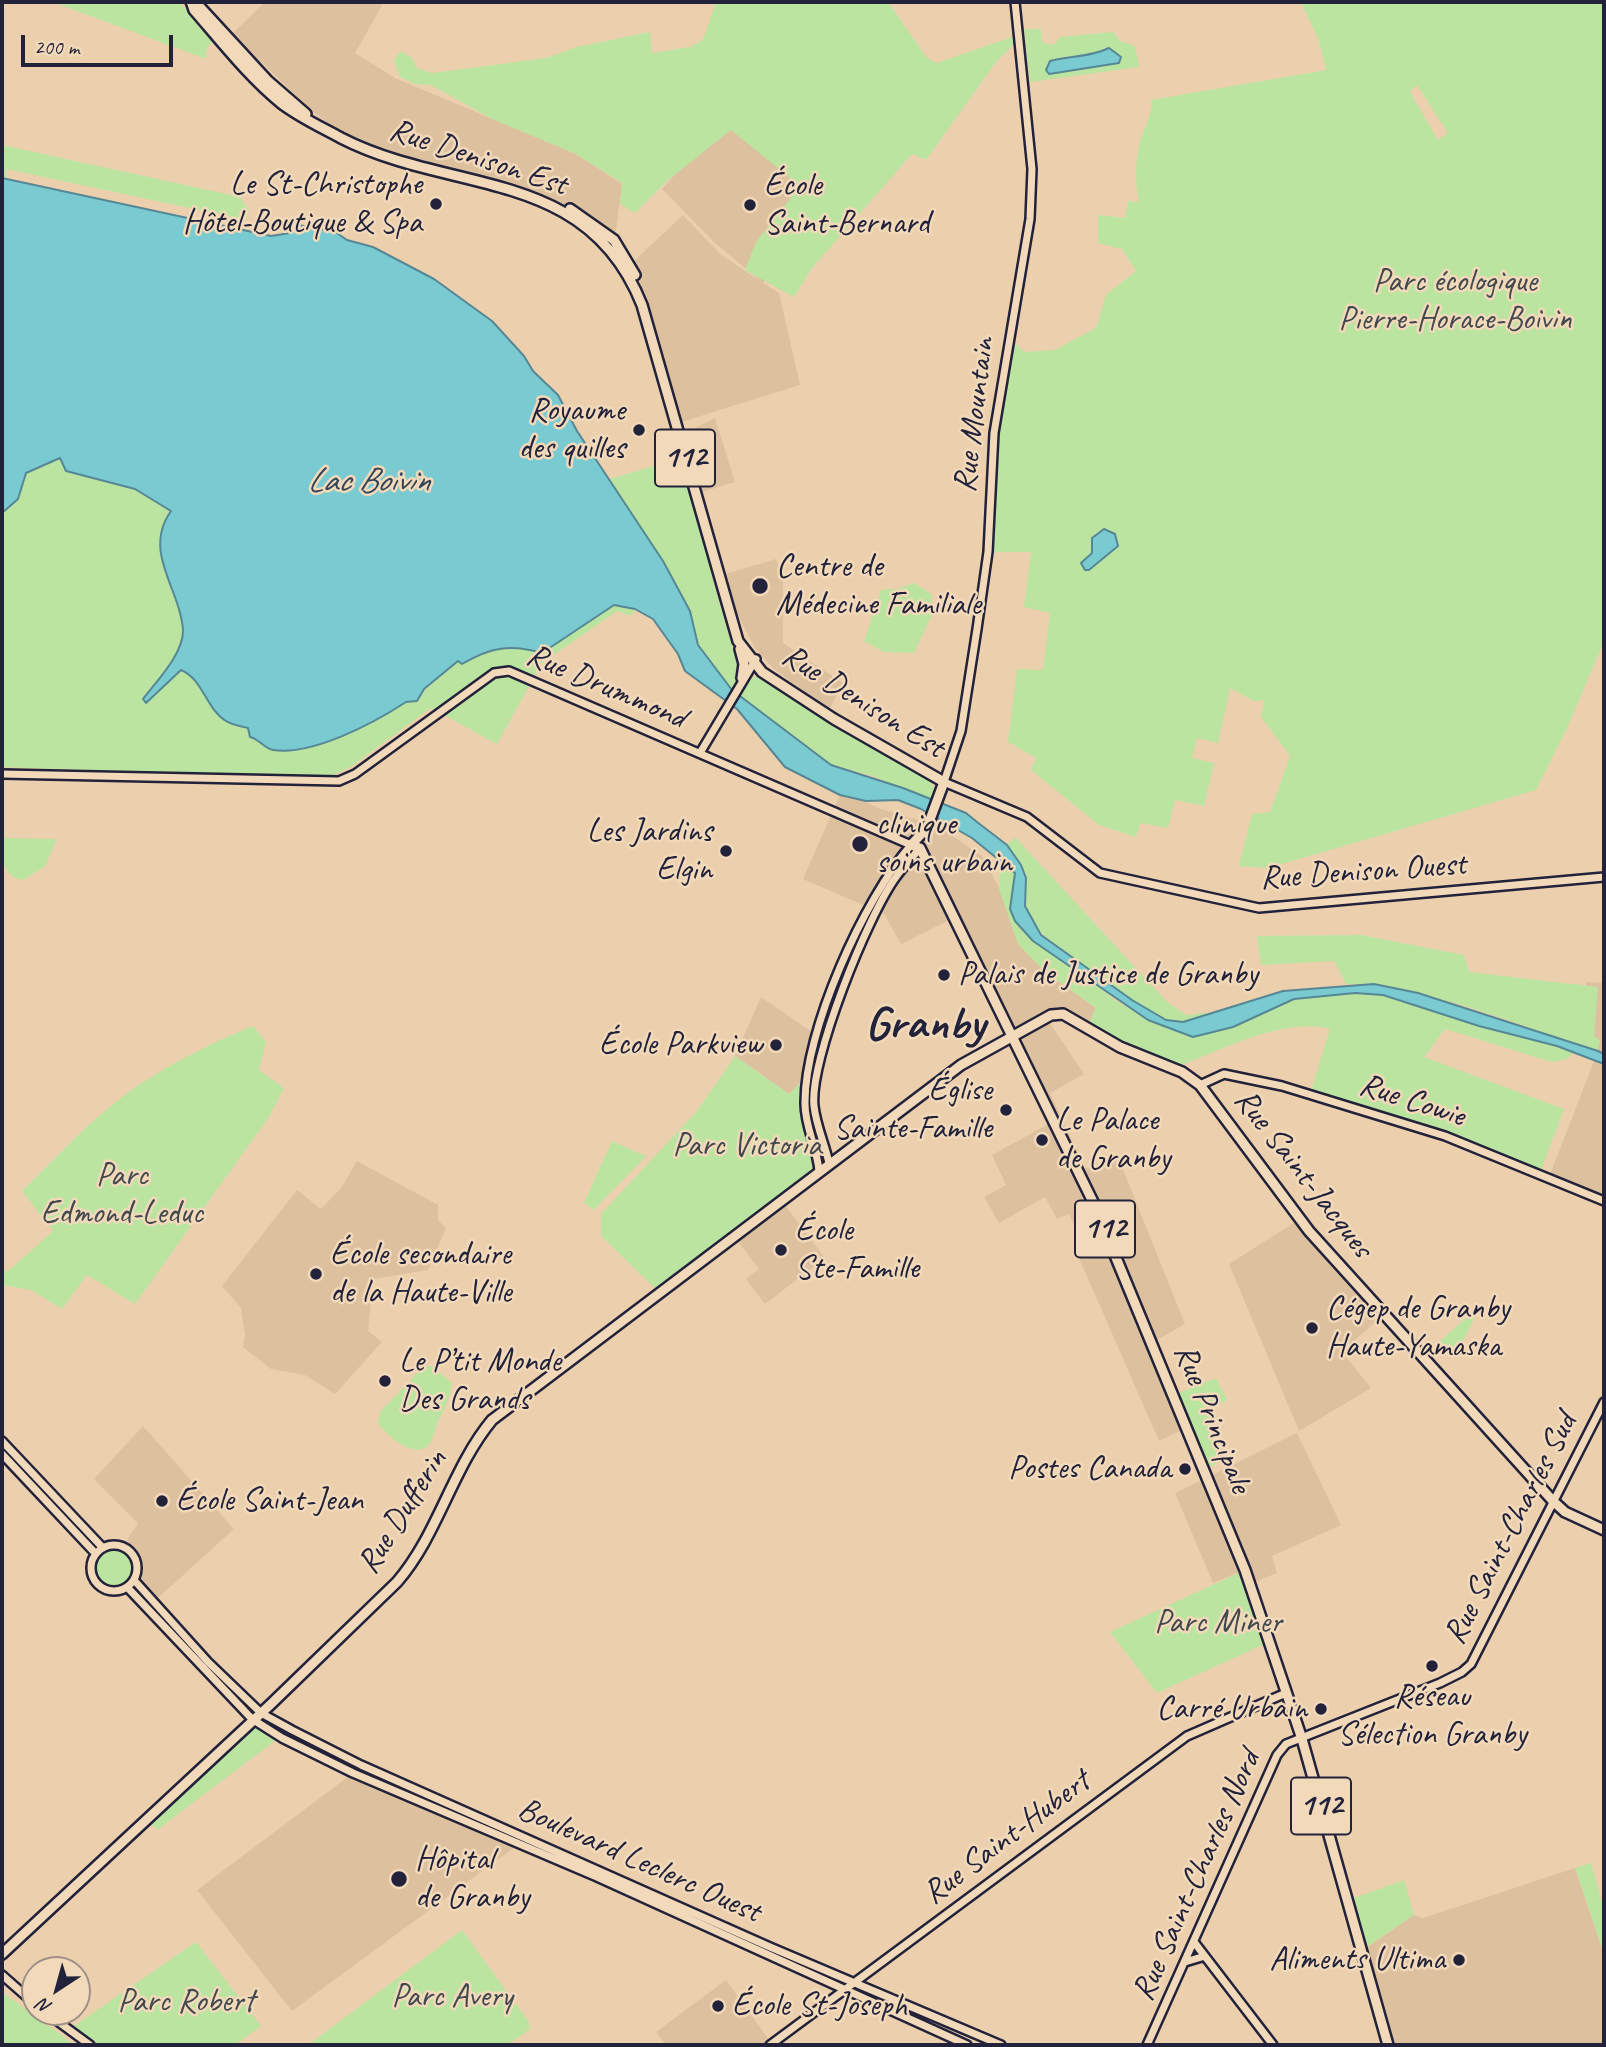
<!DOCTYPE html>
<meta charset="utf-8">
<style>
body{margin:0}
#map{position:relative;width:1606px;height:2047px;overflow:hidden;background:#ecd0ad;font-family:Caveat,sans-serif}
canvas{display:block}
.frame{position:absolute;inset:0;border:4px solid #22223b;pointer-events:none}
.north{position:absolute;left:21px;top:1956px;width:70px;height:70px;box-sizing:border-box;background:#f2d9ba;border:2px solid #9f9087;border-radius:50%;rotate:216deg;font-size:19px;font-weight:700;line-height:28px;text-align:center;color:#22223b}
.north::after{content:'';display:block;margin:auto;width:24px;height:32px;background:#22223b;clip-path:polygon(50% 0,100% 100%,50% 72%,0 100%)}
.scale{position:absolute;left:21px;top:35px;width:152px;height:32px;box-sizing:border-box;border:4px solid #22223b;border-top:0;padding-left:9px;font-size:21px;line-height:24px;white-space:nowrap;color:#22223b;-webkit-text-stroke:5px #f2d9ba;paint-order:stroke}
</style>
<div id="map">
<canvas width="1606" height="2047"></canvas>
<div class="frame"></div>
<div class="north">N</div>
<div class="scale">200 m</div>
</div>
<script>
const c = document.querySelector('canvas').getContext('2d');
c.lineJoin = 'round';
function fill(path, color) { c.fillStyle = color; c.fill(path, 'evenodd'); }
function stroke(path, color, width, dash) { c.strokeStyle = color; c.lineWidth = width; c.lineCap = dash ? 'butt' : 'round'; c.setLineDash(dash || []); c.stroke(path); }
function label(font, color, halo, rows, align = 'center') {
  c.font = font + ' Caveat,sans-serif'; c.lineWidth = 5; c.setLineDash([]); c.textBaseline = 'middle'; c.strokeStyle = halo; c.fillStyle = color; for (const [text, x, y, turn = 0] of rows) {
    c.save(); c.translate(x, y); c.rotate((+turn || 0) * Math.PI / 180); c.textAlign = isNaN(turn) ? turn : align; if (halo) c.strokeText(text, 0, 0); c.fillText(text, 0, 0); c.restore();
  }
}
const built = new Path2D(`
 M265 2H384L355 53 395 78 576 154 622 184 615 238 584 214 567 206 410 159 346 136 313 112 232 34Z
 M728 115 827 197 763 283 779 293 800 385 678 423 634 261 683 215 720 254 763 283 715 243 662 189Z
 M715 418 735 482 702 492 687 432Z
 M776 559 783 576V643L843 683 829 710 774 669 756 650 733 606 725 574Z
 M840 795 857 798 878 808 938 826 982 856 1044 971 1096 1008 1087 1027 1065 1012 1043 1013 1084 1074 1050 1093 1085 1169 1118 1157 1185 1324 1157 1340 1210 1476 1297 1433 1341 1525 1272 1556 1277 1573 1252 1583 1246 1569 1213 1583 1175 1493 1204 1479 1182 1430 1159 1441 1075 1249 1083 1244 1069 1214 1057 1219 1045 1197 999 1223 984 1197 1006 1185 992 1155 1052 1122 951 919 901 944 884 914 803 879Z
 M1586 982 1604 983V1201L1549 1177 1598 1051 1586 1047Z
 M761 997 815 1034 804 1079 789 1094 735 1056Z
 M357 1161 438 1205V1220L446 1228 428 1270 373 1279 368 1331 382 1342 335 1394 305 1375 271 1369 243 1347 245 1335 241 1308 222 1286 297 1190 321 1209 341 1188Z
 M781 1200 825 1258 765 1304 746 1279 759 1269 734 1236Z
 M1300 1219 1384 1314 1342 1352 1371 1388 1299 1431 1229 1264Z
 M143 1426 234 1529 158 1598 142 1579 139 1556 127 1540 138 1523 94 1479Z
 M353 1773 519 1844 292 2011 197 1890Z
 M1575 1868 1604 1954V2045H1392L1367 1947 1414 1915 1423 1918Z
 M726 1980 772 2044 666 2045 656 2032Z`);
const green = new Path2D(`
 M53 2H179L214 39 206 50V59Z
 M716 2H888L927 58 937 63 1015 36 1016 42 996 62 926 160 912 154 812 268 794 297 745 270 756 242 794 194 790 178 731 130 667 181 635 213 620 204 622 183 576 154 492 119 431 85 416 84 400 77 394 61 400 51 411 57 417 68 432 73 546 58 577 47 650 32 652 53 690 47 703 40Z
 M1301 2H1604V641L1568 726 1536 790 1268 868 1239 866 1252 814 1270 812 1290 756 1261 717 1264 700 1254 701 1230 688 1218 743 1197 738 1192 758 1214 763 1204 806 1175 800 1168 828 1140 823 1136 837 1099 825 1031 770 1036 758 1008 742 1017 669 1043 670 1050 613 1024 607 1031 552H988C991 480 1002 409 1011 338L1024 352 1055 350 1096 328 1106 295 1136 271 1122 249 1098 243V215L1125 218 1128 201 1139 202C1135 183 1135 161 1140 142 1144 126 1153 116 1151 100L1326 70 1319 41ZM1417 85 1448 133 1438 140 1410 92Z
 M1024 29H1041L1042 42 1054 45 1060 37 1113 32 1120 41 1135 46 1139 67 1030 82Z
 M2 145 240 197 249 210 246 220 6 169 7 179 2 178Z
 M55 458 63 460 67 471 135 489 171 511C142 552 180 587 183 629 184 653 156 681 143 700L147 703 181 670 195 680 226 721 248 728 272 750C326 746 360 731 406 702L417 701 424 690 458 661 462 664C491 647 510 644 542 653L614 605 635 609 631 616 617 611 542 663 497 744 431 708 352 766 326 779 2 767V513L18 499 26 473 45 466Z
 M680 458 728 634 740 665 737 678 742 681 758 676 928 778 935 790 932 801 873 776 831 765 732 690 698 645 690 611 663 561 610 479Z
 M914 583 931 594 934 611 914 653 884 652 864 641 881 590 897 589Z
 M1015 837 1167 1002 1186 1015 1223 1011C1205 1016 1183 1027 1165 1020 1138 1009 1043 943 1029 918 1021 904 1028 891 1026 876 1024 864 1012 855 1007 845Z
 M2 838 57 839 45 866 23 880C1 877 2 855 2 838Z
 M993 854 1015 873 1010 909 1112 998 1148 1020 1193 1037 1233 1027 1294 999 1355 993 1383 995 1574 1052 1567 1059 1552 1062 1445 1029 1424 1057 1564 1109 1540 1173 1507 1159 1310 1094 1330 1029C1284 1016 1218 1052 1174 1068L1087 1027 1096 1008 1044 971 1018 944 999 889 1000 875Z
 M1361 935 1464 955 1469 972 1598 987 1594 1036 1600 1040 1598 1051C1523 1027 1423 984 1346 984L1334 961 1261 965 1257 936Z
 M253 1026 266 1042 259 1070 284 1088 269 1117 135 1304 87 1275 62 1309 31 1290 2 1285V1268L7 1272 53 1231 22 1191C56 1157 89 1121 129 1092 163 1067 213 1042 253 1026Z
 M735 1056 789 1094 804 1079 803 1108 819 1170 659 1292 601 1236V1214L697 1111Z
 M612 1141 646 1156 594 1210 584 1203Z
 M1480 1306 1458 1352 1439 1342Z
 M424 1366H432L452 1383C450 1399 444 1409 437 1424 434 1432 433 1443 425 1448 410 1456 386 1434 378 1424L380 1412Z
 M1216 1378 1227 1400 1209 1411 1229 1457 1210 1467 1179 1393Z
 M91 1568a23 23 0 1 1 46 0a23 23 0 1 1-46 0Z
 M1245 1570 1269 1642 1157 1693 1110 1632Z
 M252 1719 280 1737 157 1830 147 1819Z
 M1591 1863 1604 1910V1954L1575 1868Z
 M1404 1880 1414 1915 1367 1947 1354 1898Z
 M462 1930 529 2022 530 2029 508 2045H308Z
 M196 1942 261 2026 235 2045H94L71 2028Z
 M2 1992 75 2045H2Z`);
const water = new Path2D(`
 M1109 48 1121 57 1119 63 1049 74 1046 70 1050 61C1070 56 1091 57 1109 48Z
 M2 178 271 236 290 233 292 224 334 231 347 240 373 247 434 279 492 321 524 356 533 371 558 395 577 431 663 561 690 611 698 645 732 690 831 765 903 788 966 813 977 822 1007 845 1021 865 1026 878 1025 906 1041 935 1132 1000 1166 1020 1183 1022 1283 991 1374 984 1418 993 1598 1051 1604 1054V1064L1557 1046 1479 1026 1383 995 1355 993 1294 999 1233 1027 1193 1037 1148 1020 1033 941 1015 921 1010 909 1015 873 972 838 921 809 898 800 866 801 840 795 785 767 737 709 685 671 678 654 653 619 635 609 614 605 542 653C510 644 491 647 462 664L458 661 424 689 417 701 406 702C374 723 312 756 273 750 265 749 259 739 250 737L248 728C241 726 232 725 226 721 206 709 203 679 181 670L146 703 143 699C156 682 184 653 183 630 180 588 142 552 171 511L135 489 66 471 60 458 26 473 18 499 2 513Z
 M1104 529 1115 534 1118 546 1089 570H1085L1081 563 1092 553V538Z`);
const minor = new Path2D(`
 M1015 2 1032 169 1030 219 994 433 988 552 977 629 961 731 944 782 1027 817 1100 873 1259 908 1604 877
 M700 753 756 659
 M2 774 339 781 355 774 494 673 509 671 911 845C864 899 804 1031 805 1104 805 1127 817 1148 819 1171
 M1200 1085 1224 1074 1282 1086 1445 1136 1604 1201
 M829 1163C825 1145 816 1125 814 1106 809 1061 868 915 896 877 903 867 912 858 920 848
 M2 1441 103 1548
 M2 1454 96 1554
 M91 1568a23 23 0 1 1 46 0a23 23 0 1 1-46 0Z
 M134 1580 208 1662 261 1713 292 1730 361 1765 770 1947 1001 2045
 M127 1587 252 1719 282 1738 353 1773 597 1877 967 2045
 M1194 1942 1273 2045
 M1185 1962 1205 1956
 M2 1975 35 2004
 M45 2012 90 2045
 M770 2045 1187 1736 1286 1693
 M1147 2045 1277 1755 1286 1744 1440 1683 1462 1672 1471 1664 1604 1402`);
const major = new Path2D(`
 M191 2 199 6 268 81 306 114
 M192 4 194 10C221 41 249 77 281 103 299 117 321 127 341 138 452 195 587 166 642 305L738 641 762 672 834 719 944 782 925 833
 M570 209 614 240 635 275
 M740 649 744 664 742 678
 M927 828 911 845 920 848 1093 1202 1245 1570 1302 1739 1388 2045
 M2 1954 271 1704 397 1582C438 1535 452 1468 492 1420L961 1065 1051 1015 1063 1014 1120 1047 1182 1072 1200 1085 1309 1231 1553 1501 1565 1512 1604 1530`);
const markers = [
 [436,204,7,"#22223b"],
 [750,205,7,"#22223b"],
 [639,430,7,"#22223b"],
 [760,586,9,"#22223b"],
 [860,844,9,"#22223b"],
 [726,851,7,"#22223b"],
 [944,975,7,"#22223b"],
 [776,1045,7,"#22223b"],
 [1006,1110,7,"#22223b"],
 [1042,1140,7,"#22223b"],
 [781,1250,7,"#22223b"],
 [316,1274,7,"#22223b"],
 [1312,1328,7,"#22223b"],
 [385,1381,7,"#22223b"],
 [1185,1469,7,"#22223b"],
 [162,1501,7,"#22223b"],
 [1432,1666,7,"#22223b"],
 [1321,1709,7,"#22223b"],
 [399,1879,9,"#22223b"],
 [1459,1960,7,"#22223b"],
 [718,2006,7,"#22223b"]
];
const shields = [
 [685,458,60],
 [1105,1229,60],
 [1321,1806,60]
];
const shieldNames = [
 ["112",685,458],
 ["112",1105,1229],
 ["112",1321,1806]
];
const streetNames = [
 ["Rue Denison Est",478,158,18],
 ["Rue Mountain",975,415,-83],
 ["Rue Drummond",606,687,23],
 ["Rue Denison Est",863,702,32],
 ["Rue Denison Ouest",1363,872,-4],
 ["Rue Cowie",1412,1101,18],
 ["Rue Saint-Jacques",1303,1174,52],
 ["Rue Principale",1212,1419,68],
 ["Rue Dufferin",403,1512,-58],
 ["Rue Saint-Charles Sud",1511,1529,-63],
 ["Rue Saint-Hubert",1007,1838,-37],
 ["Boulevard Leclerc Ouest",639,1861,24],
 ["Rue Saint-Charles Nord",1197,1876,-66]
];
const poiNames = [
 ["Le St-Christophe",422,185,"right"],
 ["Hôtel-Boutique & Spa",422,223,"right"],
 ["École",764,186],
 ["Saint-Bernard",764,224],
 ["Royaume",625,411,"right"],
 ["des quilles",625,449,"right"],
 ["Centre de",776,567],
 ["Médecine Familiale",776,605],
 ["clinique",876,825],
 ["soins urbain",876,863],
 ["Les Jardins",712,832,"right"],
 ["Elgin",712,870,"right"],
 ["Palais de Justice de Granby",958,975],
 ["École Parkview",762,1045,"right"],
 ["Église",992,1091,"right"],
 ["Sainte-Famille",992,1129,"right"],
 ["Le Palace",1056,1121],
 ["de Granby",1056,1159],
 ["École",795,1231],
 ["Ste-Famille",795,1269],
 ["École secondaire",330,1255],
 ["de la Haute-Ville",330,1293],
 ["Cégep de Granby",1326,1309],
 ["Haute-Yamaska",1326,1347],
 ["Le P’tit Monde",399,1362],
 ["Des Grands",399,1400],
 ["Postes Canada",1171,1469,"right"],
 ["École Saint-Jean",176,1501],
 ["Réseau",1432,1697,"center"],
 ["Sélection Granby",1432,1735,"center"],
 ["Carré Urbain",1307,1709,"right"],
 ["Hôpital",415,1860],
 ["de Granby",415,1898],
 ["Aliments Ultima",1445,1960,"right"],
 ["École St-Joseph",732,2006]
];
const parkNames = [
 ["Parc écologique",1455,282],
 ["Pierre-Horace-Boivin",1455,320],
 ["Parc Victoria",747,1146],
 ["Parc",122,1176],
 ["Edmond-Leduc",122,1214],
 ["Parc Miner",1218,1623],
 ["Parc Avery",452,1997],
 ["Parc Robert",186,2002]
];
const waterNames = [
 ["Lac Boivin",368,482]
];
const townNames = [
 ["Granby",925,1026]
];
fill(built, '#ddc19f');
fill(green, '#bbe4a1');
fill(water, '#79cad1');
stroke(water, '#568795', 2);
stroke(minor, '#22223b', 12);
stroke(major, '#22223b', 14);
stroke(minor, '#f2d9ba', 7);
stroke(major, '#f2d9ba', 9);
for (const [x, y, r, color] of markers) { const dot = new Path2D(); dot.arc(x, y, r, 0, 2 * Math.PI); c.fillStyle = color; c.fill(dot); stroke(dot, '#f2d9ba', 2.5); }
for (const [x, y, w] of shields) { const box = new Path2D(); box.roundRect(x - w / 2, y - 28.5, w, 57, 5); c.fillStyle = '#f2d9ba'; c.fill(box); stroke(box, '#22223b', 2); }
label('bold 32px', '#22223b', null, shieldNames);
label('33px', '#22223b', '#f2d9ba', streetNames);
label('33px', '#22223b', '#f2d9ba', poiNames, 'left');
label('33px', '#41494f', '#f2d9ba', parkNames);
label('italic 35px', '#334459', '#f2d9ba', waterNames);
label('bold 47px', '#22223b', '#f2d9ba', townNames);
</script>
